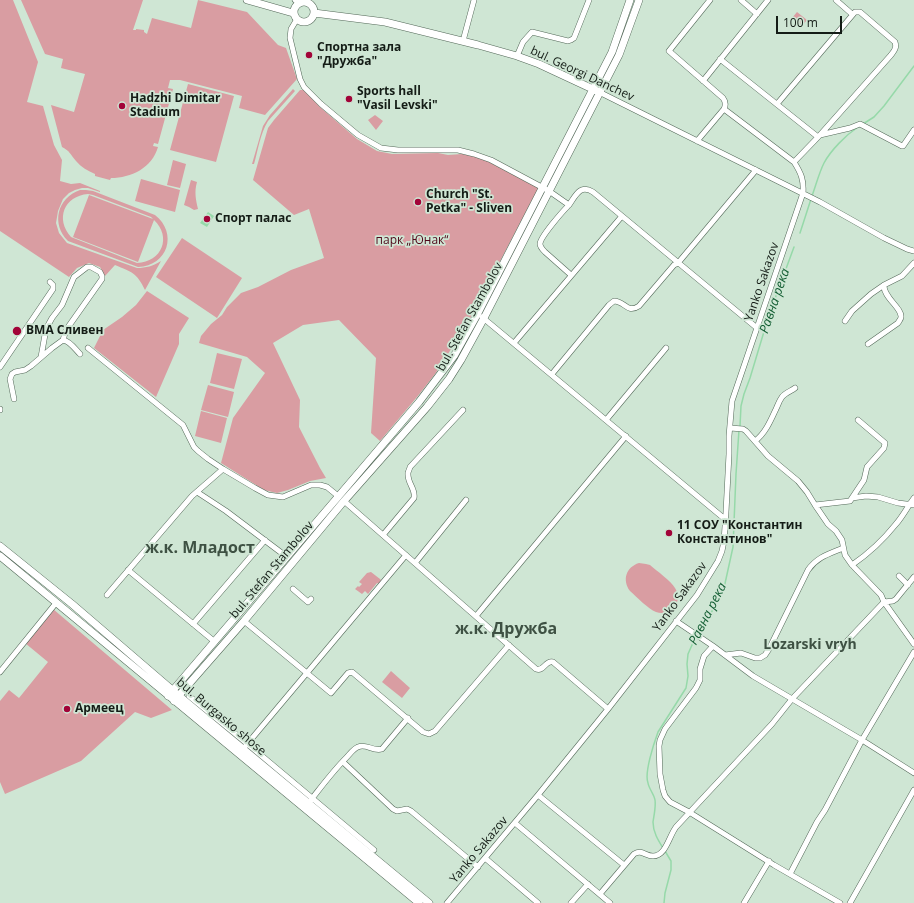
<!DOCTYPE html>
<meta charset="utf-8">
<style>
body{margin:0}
#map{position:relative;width:914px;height:903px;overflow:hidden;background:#cfe6d4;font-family:"Open Sans",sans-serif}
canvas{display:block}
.scale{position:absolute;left:776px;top:16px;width:66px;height:18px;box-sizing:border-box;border:2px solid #141c16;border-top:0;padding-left:5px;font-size:12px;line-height:14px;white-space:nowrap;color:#141c16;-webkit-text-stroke:3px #cfe6d4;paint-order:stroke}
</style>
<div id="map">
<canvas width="914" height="903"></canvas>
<div class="scale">100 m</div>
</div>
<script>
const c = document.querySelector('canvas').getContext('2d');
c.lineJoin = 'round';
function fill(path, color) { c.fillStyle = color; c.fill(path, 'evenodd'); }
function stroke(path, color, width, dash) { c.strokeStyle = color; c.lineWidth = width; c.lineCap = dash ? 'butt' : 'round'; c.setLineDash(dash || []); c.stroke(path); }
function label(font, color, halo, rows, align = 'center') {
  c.font = font + ' "Open Sans",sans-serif'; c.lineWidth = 3.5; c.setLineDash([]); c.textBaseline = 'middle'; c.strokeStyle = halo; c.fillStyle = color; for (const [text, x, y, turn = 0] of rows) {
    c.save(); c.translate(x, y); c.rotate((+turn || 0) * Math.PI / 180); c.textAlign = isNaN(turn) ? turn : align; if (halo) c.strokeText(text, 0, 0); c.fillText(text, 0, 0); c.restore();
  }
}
const green = new Path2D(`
 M0 0H13L38 62 27 102 43 106 54 145 62 160 60 181 71 184 80 183 100 191V192L88 188H82L75 190 69 193 63 199 58 211 56 223 59 233 67 243 137 268C146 268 153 266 161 261L145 290C137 273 132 272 115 265L105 276 100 267 89 263 77 268 69 277 0 231Z
 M21 0H143L133 30H136V29L144 30V32L147 34 152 18 191 28 198 0 247 12 278 45 286 48 297 79 265 115 239 108 242 96 180 80H170L168 88 173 89 158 144 154 143 153 146 158 147C152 168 131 178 111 178L110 180 95 176V174C88 171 81 167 76 161 70 154 70 151 62 147L51 105 74 112 85 74 61 68 63 59 45 54Z
 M797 12 807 20 802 26 792 18Z
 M188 84 234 96 216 162 170 150Z
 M293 89 295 91 268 121C260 134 258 150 254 164H252L263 126 270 115Z
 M300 90H305L320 107 343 127 357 139 377 151 392 154 438 153 448 155 462 154 474 156 487 161 539 187 466 326 435 374 417 397 380 441 371 433 376 358 339 320 303 325 273 343 300 400 299 427 320 468 326 478 310 481 288 490 277 493 264 490 221 463 233 418 265 373 247 357 199 343 201 336 211 324 222 315 227 307 241 293 258 287 291 270 324 258 309 209 294 215 253 180 268 128 274 120Z
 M375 115 383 121 376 130 368 120Z
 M173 160 186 164 180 188 167 185Z
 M141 179 180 190 175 212 135 201Z
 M191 180 197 182C194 192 196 200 198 209L194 210 189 207 184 205Z
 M80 190H86L93 191 155 215C178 233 168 266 138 267L68 241C51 224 57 198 80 190ZM88 194 93 195 151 217 153 219 89 195 73 237 138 262 154 220C172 237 162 262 137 263L71 237C55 219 64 196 88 194Z
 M182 238 242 278 217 318 156 277Z
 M147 291 189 318 179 334V344L156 397 94 348 103 330 122 317 136 305Z
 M217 353 242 359 234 389 210 383Z
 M208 385 234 392 228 417 201 410Z
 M201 411 227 418 221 443 195 436Z
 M639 563 646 564 650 565C657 571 671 581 675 588 684 601 671 617 656 612 648 609 637 597 630 591 622 580 626 567 639 563Z
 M371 572 380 579 381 580 379 584 377 583 368 594 365 591 362 594 355 589 358 586 359 587 362 584 359 582 367 573Z
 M53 609 172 710 151 718 135 712 81 761 5 794 0 782V701L9 690 19 698 48 662 25 643Z
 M391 671 410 688 402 698 382 682Z`);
const water = new Path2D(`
 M208 212 214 216 207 227 200 223Z`);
const stream = new Path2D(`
 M863 124 874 117 884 106 914 66
 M812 196C816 185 819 173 824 163 831 150 846 135 858 127
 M800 233 811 199
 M740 426 741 406 744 394 750 378 769 315 794 247
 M663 848C658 840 653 832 653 822 654 815 656 807 655 800 654 794 649 789 648 783 644 773 654 743 658 732L686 688 688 676 687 664 688 654 692 645 718 601 724 588 733 547 736 474 739 430
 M664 903 665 893 671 870V861L665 851`);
const minor = new Path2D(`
 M295 0 299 3
 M741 0 757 14
 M836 0 852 14
 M305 2 306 0
 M297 19 291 29 290 38 300 79 304 87 321 104 358 135 381 148 398 150H458L474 154 491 160 549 191 569 205C576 195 580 184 593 192L757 328
 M463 41 474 0
 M517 56 523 42 532 32 568 41 571 40 574 38 589 0
 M720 59 818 137
 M703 81 768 0
 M599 92 820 202 884 238 907 249 914 251
 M777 104 855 12H860L895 42C897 48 894 51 891 55L820 135 794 162
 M820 135 850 128 860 124 902 146H903L914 130
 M697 141 724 109C726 105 726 102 723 98L669 51 710 0
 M569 205C563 211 540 237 540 244 540 247 543 250 545 252L571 275
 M482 317 726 520
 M845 321 852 311 871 294 884 285 902 276 914 263
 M514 343 622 216
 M868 344 898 323C899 321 901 319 901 317 902 308 883 297 884 285
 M88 348 183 425 194 447 198 451 208 459 223 469 255 488 268 495 283 497 311 485H320L327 487 338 496
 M41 357 46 329 52 318 62 305 74 277 87 267H91L100 272 102 276V279L66 330 63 340
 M0 367 53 289V285L50 282
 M552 374 609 305 614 301C625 301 627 314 639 306L674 265 678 263 756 170
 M14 399 10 379 12 374 15 372 25 370 31 366 52 348 63 340C70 341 75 349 80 354
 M0 409V410
 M606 420 666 348
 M730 428 743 429 746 431 768 456 798 481 807 492 815 505 850 501 864 480 867 467 884 448 885 443 858 420
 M755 441C765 434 771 420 776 409 778 405 779 401 782 397 785 393 791 391 795 388
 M197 492 226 511 287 557
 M852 498 866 496 878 497 898 503 914 505
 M344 501 536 669C544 672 545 660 553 662L608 709
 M815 505 828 524 836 531 842 540 845 555 852 565 881 595 884 602 914 644
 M383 535 414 498C416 489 407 483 408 473 408 472 410 468 410 467L463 410
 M415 563 466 500
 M852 565C868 554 884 539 896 524 903 516 908 506 914 498
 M128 570 215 642
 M899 576 908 585
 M293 589 308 602 311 599
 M107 595 192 496 223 469
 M476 616 626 436
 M244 621 331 693 348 673 352 672 423 732 429 734 435 731 509 645
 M676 621 713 646 753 676 862 740 914 773
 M193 624 265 540
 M713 646 704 656 700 669V680L696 688 665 729 660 740 659 746 660 774 663 790 665 796 670 802 689 812 774 865 840 903
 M725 655 741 653 755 658H760L765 655 769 649 808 570C817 557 829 554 843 548
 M0 672 56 603
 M189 696 244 741 374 850
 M243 749 406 555
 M343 762 393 809 397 811 407 809 411 811 478 867
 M538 795 624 865
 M310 801C322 786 333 771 346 758 350 754 353 749 358 747 366 743 373 752 382 749L408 718
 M515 823 610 903
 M485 858 538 903
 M790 874 817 822 825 810 862 740 914 652
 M600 894 634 854C642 849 645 856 653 856 666 856 669 836 676 827L772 724 792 699 884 602 893 601 896 599 914 577
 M447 903 538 795 608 709 697 595 718 561 722 551 724 541 726 512 729 454V436L732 401 803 193C804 180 801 173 794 162L724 109
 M571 903 588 884
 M744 903 769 861
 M850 903 914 790`);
const secondary = new Path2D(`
 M247 0 293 13
 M294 12a10 10 0 1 1 20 0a10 10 0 1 1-20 0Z
 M314 13 385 22 478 45 517 56 539 64 597 91
 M0 546 72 604 185 701 429 903
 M0 556 419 903
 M168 696 419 402 454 356 478 313 612 52 630 0
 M174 701 244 621 344 501 427 407 449 379 461 360 484 318 619 55 639 0`);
const markers = [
 [309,55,4,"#a20338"],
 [349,99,4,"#a20338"],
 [122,106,4,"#a20338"],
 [418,202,4,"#a20338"],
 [207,219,4,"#a20338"],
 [17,331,5,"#a20338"],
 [669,533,4,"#a20338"],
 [67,709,4,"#a20338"]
];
const poiNames = [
 ["Спортна зала",317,48],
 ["\"Дружба\"",317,62],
 ["Sports hall",357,92],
 ["\"Vasil Levski\"",357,106],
 ["Hadzhi Dimitar",130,99],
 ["Stadium",130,113],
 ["Church \"St.",426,195],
 ["Petka\" - Sliven",426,209],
 ["Спорт палас",215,219],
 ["ВМА Сливен",26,331],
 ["11 СОУ \"Константин",677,526],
 ["Константинов\"",677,540],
 ["Армеец",75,709]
];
const streetNames = [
 ["bul. Georgi Danchev",582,74,25],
 ["Yanko Sakazov",762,282,-71],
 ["bul. Stefan Stambolov",470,317,-61],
 ["bul. Stefan Stambolov",272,570,-50],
 ["Yanko Sakazov",680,597,-54],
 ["bul. Burgasko shose",221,717,40],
 ["Yanko Sakazov",479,850,-50]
];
const parkNames = [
 ["парк „Юнак“",412,241]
];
const waterNames = [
 ["Равна река",775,301,-71],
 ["Равна река",708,614,-63]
];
const quarterNames = [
 ["Lozarski vryh",810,645]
];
const districtNames = [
 ["ж.к. Младост",200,548],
 ["ж.к. Дружба",506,629]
];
fill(green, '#d99da2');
fill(water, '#96d9a9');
stroke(stream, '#96d9a9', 1.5);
stroke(minor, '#536858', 6);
stroke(secondary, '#536858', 8);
stroke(minor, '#fff', 5);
stroke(secondary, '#fff', 7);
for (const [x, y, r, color] of markers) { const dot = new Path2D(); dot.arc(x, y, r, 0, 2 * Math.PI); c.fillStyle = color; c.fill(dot); stroke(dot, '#cfe6d4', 1.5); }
label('bold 12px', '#141c16', '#cfe6d4', poiNames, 'left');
label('12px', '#141c16', '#cfe6d4', streetNames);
label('12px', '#4f081a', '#cfe6d4', parkNames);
label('italic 13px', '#135e33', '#cfe6d4', waterNames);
label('bold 14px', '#3e5143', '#cfe6d4', quarterNames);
label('bold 16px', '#3e5143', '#cfe6d4', districtNames);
</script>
